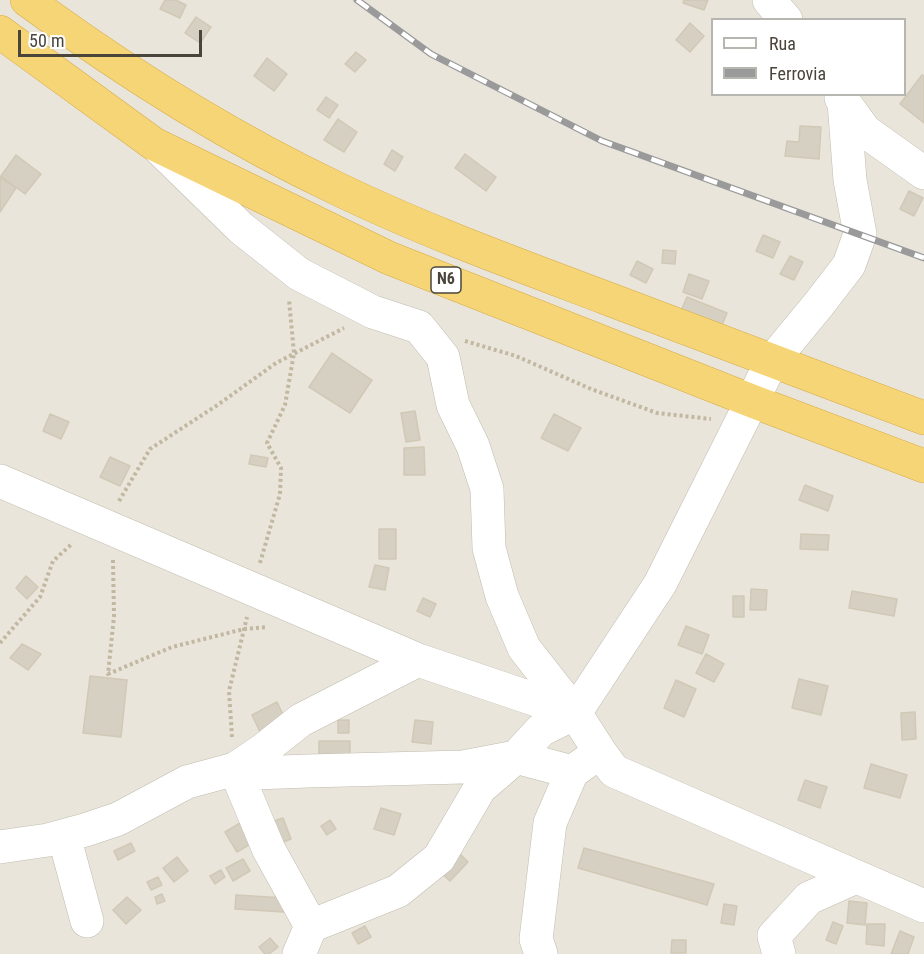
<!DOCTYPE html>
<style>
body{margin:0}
#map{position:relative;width:924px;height:954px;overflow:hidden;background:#f5f3ec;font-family:"Roboto Condensed",sans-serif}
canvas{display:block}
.legend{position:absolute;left:711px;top:18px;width:195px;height:78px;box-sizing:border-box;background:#fff;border:2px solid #b7b5b0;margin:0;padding:8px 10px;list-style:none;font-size:18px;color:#4a453a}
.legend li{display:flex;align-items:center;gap:12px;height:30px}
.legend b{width:30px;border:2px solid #b7b5b0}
.scale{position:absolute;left:18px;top:30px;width:184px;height:27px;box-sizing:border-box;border:3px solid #4a453a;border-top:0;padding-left:8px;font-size:18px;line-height:21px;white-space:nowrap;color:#4a453a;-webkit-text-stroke:4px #fff;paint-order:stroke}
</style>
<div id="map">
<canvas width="924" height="954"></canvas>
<ul class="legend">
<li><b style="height:8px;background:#fff"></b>Rua</li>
<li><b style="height:8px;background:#9a9a9a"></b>Ferrovia</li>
</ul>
<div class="scale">50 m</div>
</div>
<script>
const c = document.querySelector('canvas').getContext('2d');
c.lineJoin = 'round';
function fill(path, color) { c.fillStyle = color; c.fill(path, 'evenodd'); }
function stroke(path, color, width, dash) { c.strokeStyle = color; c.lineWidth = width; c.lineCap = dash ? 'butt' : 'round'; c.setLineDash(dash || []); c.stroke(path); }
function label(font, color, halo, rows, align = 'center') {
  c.font = font + ' "Roboto Condensed",sans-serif'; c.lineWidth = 4.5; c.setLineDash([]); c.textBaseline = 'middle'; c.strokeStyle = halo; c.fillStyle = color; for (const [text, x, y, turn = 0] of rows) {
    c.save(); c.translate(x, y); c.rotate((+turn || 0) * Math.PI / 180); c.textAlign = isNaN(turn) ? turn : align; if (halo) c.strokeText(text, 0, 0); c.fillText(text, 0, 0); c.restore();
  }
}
const residential = new Path2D(`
 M0 0H924V954H0ZM712 20H904V94H712Z`);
const building = new Path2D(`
 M165 0H176L186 5 180 18 160 9Z
 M684 0H708L704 10 683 3Z
 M196 17 211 27 200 43 185 33Z
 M690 23 704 36 690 52 676 40Z
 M356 52 366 60 355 72 345 64Z
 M267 58 287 74 274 91 254 76Z
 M922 75 924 76V123L900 104Z
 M326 97 338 105 329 118 317 110Z
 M338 119 357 132 344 152 324 140Z
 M800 126 821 127 819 159 785 156 787 141 799 142Z
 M392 150 403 157 395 171 384 164Z
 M465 154 496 177 486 191 455 168Z
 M16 155 41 174 25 194 1 176Z
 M0 177 16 188 0 212Z
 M909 191 923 198 914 216 900 209Z
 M763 235 780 242 773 258 756 251Z
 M663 250 676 251 675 264 662 263Z
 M790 256 803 262 794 280 780 274Z
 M637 261 653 269 646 283 630 275Z
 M689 274 709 281 702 299 683 292Z
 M687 297 727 313 717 337 677 320Z
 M332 353 372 380 350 413 309 387Z
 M415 411 420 440 406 442 401 413Z
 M50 414 69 422 61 439 43 431Z
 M554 414 581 428 568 451 541 438Z
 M424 447 425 475H404V448Z
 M251 455 268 458 266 467 249 464Z
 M110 457 130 466 120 486 100 477Z
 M805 485 833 496 828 511 799 500Z
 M379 529H396V559H379Z
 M801 534 829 535 828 550 800 549Z
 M375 565 389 568 385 590 369 587Z
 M26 576 38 587 27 599 16 588Z
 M751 589 767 590 766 610H750Z
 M852 591 897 599 894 616 849 608Z
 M733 596H744V617H733Z
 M423 598 436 604 430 617 417 611Z
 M686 626 709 635 702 654 678 645Z
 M22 644 41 654 28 670 10 658Z
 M706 654 724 664 714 682 696 673Z
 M90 676 127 680 121 737 83 733Z
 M799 679 828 686 821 715 792 708Z
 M676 680 696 689 684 717 664 708Z
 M277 702 286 721 261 734 252 715Z
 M915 712 916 739 902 740 901 713Z
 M338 720H349V733H338Z
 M415 720 433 722 431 744 412 742Z
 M319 741H350V760H319Z
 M871 764 907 775 900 798 864 788Z
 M805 780 827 787 820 808 798 800Z
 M381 808 401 814 394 835 374 829Z
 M283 818 291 839 276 845 268 823Z
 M245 820 257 840 237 852 225 832Z
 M330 820 336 829 327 835 321 826Z
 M131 843 135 851 118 860 114 851Z
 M584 848 714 884 707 905 578 868Z
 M457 851 468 862 450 881 439 871Z
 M177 857 188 871 174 882 163 868Z
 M243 859 250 871 233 881 226 868Z
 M221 870 225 877 215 884 210 876Z
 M158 877 162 885 151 890 147 882Z
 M162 894 165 901 157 904 155 897Z
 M236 895 285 898 284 912 235 909Z
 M127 897 141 910 126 924 113 910Z
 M849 901 867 903 865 925 847 923Z
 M724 904 737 906 734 925 721 923Z
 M833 922 843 926 836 944 826 940Z
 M867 924H885L884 946 866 944Z
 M365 926 371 937 358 944 352 933Z
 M900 931 914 937 908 954H891Z
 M270 938 278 947 269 954H265L259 947Z
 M672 940H686V953H671Z`);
const path = new Path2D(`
 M465 341 516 356 591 389 657 413 711 419
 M119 501 150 449 216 406 276 363 344 328
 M113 560 114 616 108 674 172 647 244 629 267 627
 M260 563 280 494 281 468 267 443 285 405 294 353 289 300
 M0 643 40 597 53 561 73 543
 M232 737 229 691 247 617`);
const minor = new Path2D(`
 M769 0 786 20
 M841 98 865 131 924 173
 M844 102 850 180 860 234 849 265 819 304 772 361 660 584 575 713 600 752 614 771 924 906
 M160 149 241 228 299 274 373 312 419 327 443 357 453 405 473 446 487 489 489 548 502 596 524 648 575 713
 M0 481 418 660 575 713
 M235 769 256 773 308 771 463 767 516 757 572 772
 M235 769 269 850 311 926 299 954
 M64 836 87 921
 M0 847 48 840 85 830 118 819 187 782 235 769 263 750 301 720 418 660
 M311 926 398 891 439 858 480 788 516 757 541 730 575 713
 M541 954 536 939 550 823 572 772 589 760
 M779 954 774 936 809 898 856 877`);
const highway = new Path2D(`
 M27 0C125 72 228 137 338 189 425 231 516 264 606 298 712 338 818 378 924 418
 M0 32 154 144 389 258 752 401 924 466`);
const rail = new Path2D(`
 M357 0 431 54 602 141 924 258`);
const shields = [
 [446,280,30]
];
const shieldNames = [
 ["N6",446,280]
];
fill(residential, '#e9e5db');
fill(building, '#d6d0c2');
stroke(building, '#d1c8b6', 1.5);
stroke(minor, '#c1bcaf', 34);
stroke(highway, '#d6ab46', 34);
stroke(path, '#c2b8a1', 4, [3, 3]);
stroke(minor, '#fff', 33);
stroke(highway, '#f6d577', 33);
stroke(rail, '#9a9a9a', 7);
stroke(rail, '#fff', 4.5, [14]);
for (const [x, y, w] of shields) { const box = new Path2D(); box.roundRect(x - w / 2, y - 13, w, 26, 4.5); c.fillStyle = '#fff'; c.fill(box); stroke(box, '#4a453a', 1.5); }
label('bold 16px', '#4a453a', null, shieldNames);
</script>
